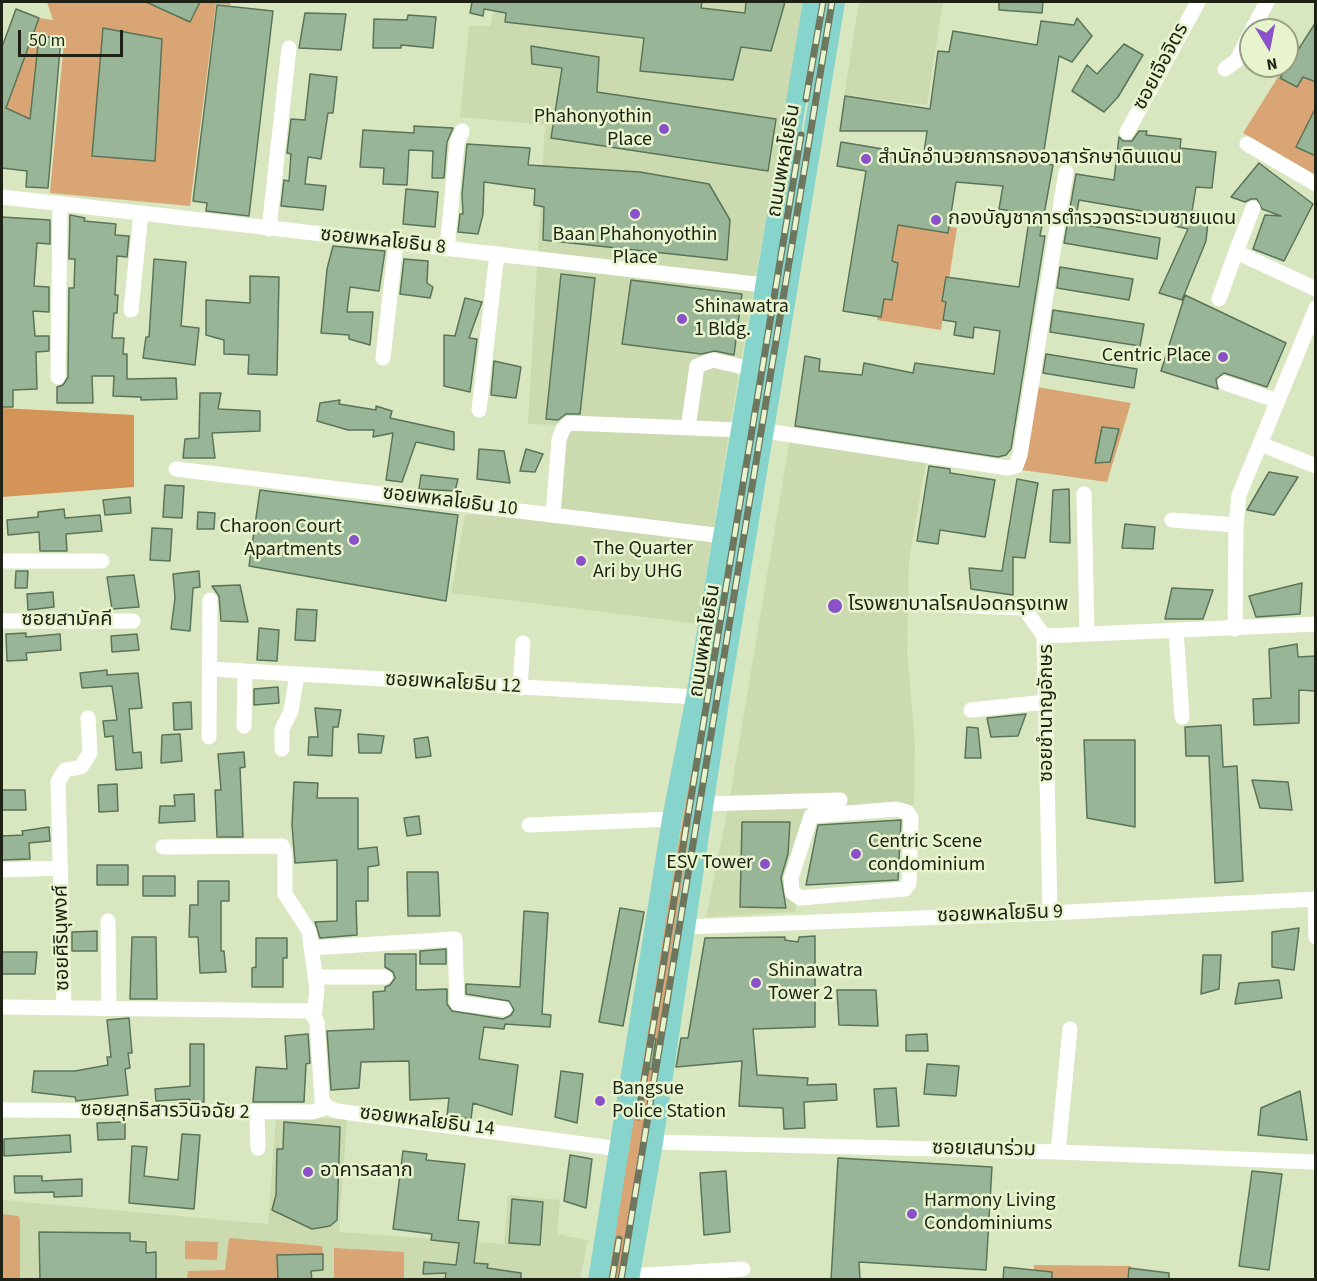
<!DOCTYPE html>
<meta charset="utf-8">
<style>
body{margin:0}
#map{position:relative;width:1317px;height:1281px;overflow:hidden;background:#d9e7c0;font-family:"Source Sans 3",sans-serif}
canvas{display:block}
.frame{position:absolute;inset:0;border:3px solid #1d2214;pointer-events:none}
.north{position:absolute;left:1239px;top:18px;width:60px;height:60px;box-sizing:border-box;background:#e7f4cd;border:2px solid #96a083;border-radius:50%;rotate:170deg;font-size:16px;font-weight:700;line-height:24px;text-align:center;color:#1d2214}
.north::after{content:'';display:block;margin:auto;width:21px;height:27px;background:#8a51c8;clip-path:polygon(50% 0,100% 100%,50% 72%,0 100%)}
.scale{position:absolute;left:18px;top:30px;width:105px;height:27px;box-sizing:border-box;border:3px solid #1d2214;border-top:0;padding-left:8px;font-size:18px;line-height:21px;white-space:nowrap;color:#1d2214;-webkit-text-stroke:4px #e7f4cd;paint-order:stroke}
</style>
<div id="map">
<canvas width="1317" height="1281"></canvas>
<div class="frame"></div>
<div class="north">N</div>
<div class="scale">50 m</div>
</div>
<script>
const c = document.querySelector('canvas').getContext('2d');
c.lineJoin = 'round';
function fill(path, color) { c.fillStyle = color; c.fill(path, 'evenodd'); }
function stroke(path, color, width, dash) { c.strokeStyle = color; c.lineWidth = width; c.lineCap = dash ? 'butt' : 'round'; c.setLineDash(dash || []); c.stroke(path); }
function label(font, color, halo, rows, align = 'center') {
  c.font = font + ' "Source Sans 3","Noto Sans Thai",sans-serif'; c.lineWidth = 5; c.setLineDash([]); c.textBaseline = 'middle'; c.strokeStyle = halo; c.fillStyle = color; for (const [text, x, y, turn = 0] of rows) {
    c.save(); c.translate(x, y); c.rotate((+turn || 0) * Math.PI / 180); c.textAlign = isNaN(turn) ? turn : align; if (halo) c.strokeText(text, 0, 0); c.fillText(text, 0, 0); c.restore();
  }
}
const built = new Path2D(`
 M496 2H806L746 330 698 624 451 593 465 514 547 520 559 425 528 424 545 125 460 117 469 26H490Z
 M859 2H943L927 105 844 96Z
 M790 438 927 457 909 561 907 651 915 743 914 805 808 807 795 912 706 917 730 797Z
 M276 1117 347 1119 339 1232 504 1244 508 1195 560 1200 557 1234 588 1240 580 1279H2V1200L268 1224Z`);
const green = new Path2D(`
 M47 2H154L184 16 192 2H231L230 5 216 4 190 206 50 193 64 41 39 36 30 119 6 108 39 18 53 20Z
 M1315 71V175L1243 133 1278 77 1289 83Z
 M893 218 957 228 941 330 877 320Z
 M763 348 769 349 623 1279 604 1280Z
 M1037 387 1131 403 1107 482 1022 470Z
 M2 1214 18 1216 20 1220V1279H2Z
 M229 1238 322 1246 323 1254 306 1265 302 1279 187 1280 188 1271 225 1270Z
 M185 1241 218 1242 217 1260 185 1259Z
 M334 1248 404 1252V1279H334Z
 M1034 1265 1131 1266 1130 1279 1033 1280Z`);
const forest = new Path2D(`
 M2 408 134 415V487L2 497Z`);
const building = new Path2D(`
 M146 2H200L190 22Z
 M472 2H702L701 8 745 13 746 2H785L771 51 741 47 733 80 640 71 644 38 505 22 506 13 484 9 483 16 470 13Z
 M999 2H1043L1042 13 999 10Z
 M217 5 273 11 249 216 206 211 207 203 193 201Z
 M16 9 39 18 6 108 30 119 39 36 61 38 48 188 26 187 27 171 2 168V47Z
 M305 13 346 14 341 50 299 48Z
 M408 15 436 17 433 48 401 45V48H373L374 19 407 20Z
 M1077 18 1092 36 1072 62 1059 56 1042 163 1053 165 1040 236H1045L1011 449 1006 455 998 457 795 426 805 356 820 359 819 371 862 375 864 363 913 373 915 363 994 374 1000 331 974 327 973 338 954 335 956 322 943 320 946 302 942 301 946 277 1019 287 1030 214 999 209 1003 186 956 182 948 233 898 225 892 261 898 263 892 300 884 299 881 317 843 311 866 171 837 166 841 142 895 151V154L923 160 927 131H840L845 96 930 109 938 51 949 52 953 31 1037 45 1041 21 1074 25Z
 M1316 22V82L1303 77 1297 87 1280 78Z
 M103 28 162 39 155 161 92 156Z
 M1124 44 1143 55 1118 97 1104 112 1072 91 1087 65 1097 74Z
 M531 46 599 57 597 92 776 119 768 171 551 138 562 68 532 64Z
 M310 74 337 77 333 113H328L321 159 308 157 305 184 326 186 323 210 281 206 284 180 289 181 291 154 287 153 291 119 305 120Z
 M1316 107V156L1296 147Z
 M414 126 453 128 447 142 444 178H432L433 151 409 150 407 185 383 184 384 168 360 167 363 130 414 133Z
 M1139 131H1147L1146 135 1181 139 1180 148 1216 152 1212 188 1196 187 1192 211 1209 212 1206 241 1182 300 1159 293 1188 229 1175 226 1177 217 1079 200 1075 223 1160 238 1157 259 1064 243 1076 174 1114 180 1119 137 1123 141H1132Z
 M467 144 530 148 528 165 640 172 709 184 730 220 727 260 543 240 544 207 534 205 535 189 484 182 483 214 478 234 458 232 460 214H463L462 194Z
 M1259 163 1313 204 1284 261 1253 249 1265 215 1281 216 1262 209 1257 199H1251L1245 202 1231 197Z
 M406 189 438 192 435 227 403 224Z
 M70 215 85 218 84 221 116 224 115 235 129 236 127 257 117 256 115 295H118L117 313H114L112 338H124L123 354H127V379L176 378 177 399 141 400V397L113 396 114 376H92L93 403H57V387L63 385 68 377 69 288H74L75 259H69Z
 M2 217 50 220V244L37 243 34 286 49 287V312L33 311 35 336H49V351L36 352 37 389 13 390V407H2Z
 M333 246 385 251 379 291 350 287 347 312H373L370 345 349 339V335L321 333 327 269Z
 M154 259 186 262 181 326 199 328 195 365 143 358 146 337H149Z
 M404 259 428 261 427 283 433 287 430 298 400 294Z
 M1060 267 1133 279 1129 300 1057 288Z
 M561 274 595 278 580 414H566L558 420 546 419Z
 M250 276 279 277 277 375 248 374 249 355 224 354V340L206 335V300L250 303Z
 M631 280 742 294 734 355 715 351 701 354 622 344Z
 M1185 295 1286 343 1267 387 1224 373 1216 379 1218 389 1161 371Z
 M465 298 482 302 469 338 477 339 470 392 444 386V335L455 336Z
 M1053 310 1144 324 1140 346 1050 332Z
 M1046 354 1137 369 1134 388 1043 373Z
 M494 361 521 367 516 398 491 395Z
 M200 393H221L218 409 260 411V431L212 433 215 458H183L185 439 199 438Z
 M340 400 339 404 376 410V406L392 411 390 418 454 432V450L416 442 402 482 386 480 393 433 373 437 374 430H348L317 421 320 403Z
 M1102 427 1119 429 1110 462 1095 463Z
 M479 449 504 451 510 483 477 479Z
 M526 449 543 454 535 472 520 471Z
 M929 466 950 469V473L995 480 985 537 940 530 938 544 917 541Z
 M1269 472 1298 477 1274 515 1247 510Z
 M421 475 458 479 455 491 419 489Z
 M1017 479 1038 483 1025 558 1013 557V595L971 589 969 568 1002 571Z
 M165 485 184 486 182 518 163 517Z
 M1069 489 1070 543 1050 542 1053 490Z
 M260 490 458 515 446 601 249 566Z
 M130 497 131 513 105 515 103 500Z
 M64 509 65 518 100 515 102 531 66 534 67 551H40L39 532 8 535 7 520 38 517V512Z
 M198 512 215 513 214 529H197Z
 M1125 524 1155 527 1153 549 1122 548Z
 M152 528 172 529 170 561 150 560Z
 M16 571H28L27 588H15Z
 M199 571 200 587 193 588 190 631 171 629 175 598 173 574Z
 M134 575 139 607 112 609 107 577Z
 M1302 583 1300 614 1256 617 1249 596Z
 M240 585 248 622 221 621 219 596 212 586Z
 M1172 588 1213 590 1203 619H1165Z
 M53 592 54 607 28 610 27 594Z
 M297 609 317 610 315 641 295 640Z
 M259 628 279 630 277 661 257 660Z
 M26 633V637L60 634 61 650 26 653 27 660 7 661 6 634Z
 M137 634 139 650 112 652 111 636Z
 M1297 644 1298 657 1316 656V691L1299 690V723L1254 725 1253 699 1271 698 1269 649Z
 M107 670V675L138 673 142 708 129 709 133 753 141 752 142 768 116 770 113 736 105 737 103 721 117 720 112 686 82 688 80 673Z
 M278 687 279 703 254 705V689Z
 M191 702 192 729 174 730 173 703Z
 M315 708 341 710 338 727H333L332 756 308 755 309 737H318Z
 M1026 714 1018 736 991 737 987 718Z
 M1221 725 1223 767 1237 766 1243 881 1215 883 1209 756H1186L1185 727Z
 M967 727 978 728 981 758H965Z
 M180 734 182 761 161 763 162 735Z
 M358 734 384 736 381 753H359Z
 M428 737 431 756 416 758 414 739Z
 M1084 740H1135V827L1087 818Z
 M244 752 245 767 240 768 243 837H217L215 790H221L218 754Z
 M1252 780 1288 782 1292 810 1260 808Z
 M294 782 318 783 317 798H358V849L377 847 379 865 368 867V901H356L357 935 320 938 315 922 337 921V860L295 863 292 825Z
 M117 784 118 811 99 812 98 785Z
 M2 790H25L26 810H2Z
 M194 794 195 821 159 823 160 806H175L174 795Z
 M419 816 421 834 407 836 404 818Z
 M901 820 898 880 806 885 818 825Z
 M742 822H790L788 854 781 878 786 908 740 907Z
 M49 827 50 841 29 843 30 859 2 860V836L23 835 22 831Z
 M97 865H128V885H97Z
 M407 872H438L440 916H408Z
 M143 876H175V896H143Z
 M198 881H229V901H221V951H224L226 972 200 973 198 937H189L190 905H198Z
 M620 908 644 912 623 1026 599 1022Z
 M524 911 548 913 542 1014 551 1015 550 1027 505 1024 504 1029 484 1027 479 1059 518 1065 512 1115 473 1103 471 1119 447 1116 449 1098 410 1100 409 1061 361 1062 359 1088 331 1090 327 1031 374 1029 373 992 385 991V987L390 985 395 978 393 972 385 967V954H416V990L447 989V1004L452 1011 503 1019 511 1015 514 1010 509 1001 466 994V984L520 987Z
 M1299 928 1294 970 1272 967V932Z
 M97 931V951H72V932Z
 M815 936V1027L753 1029 757 1075 808 1078 807 1085 836 1084 837 1100 804 1102 805 1128 784 1129 783 1108 739 1106 742 1061 676 1067 681 1038H688L705 938 785 937V940L798 942 799 937Z
 M132 937H156L157 999H130Z
 M256 938H287V958H283V987H252V968L256 967Z
 M446 949V964H420V951Z
 M2 952H37L35 974H2Z
 M1203 955H1221L1219 989 1201 994Z
 M1279 980 1282 998 1235 1004 1239 983Z
 M837 990H876L878 1026 839 1025Z
 M129 1018 132 1053H128L130 1068 125 1069 128 1095 76 1101 75 1097 32 1092 34 1071H75L108 1065 107 1057H111L107 1020Z
 M308 1034 310 1063 306 1064 304 1102H253L256 1067 287 1069 285 1036Z
 M927 1034 928 1051H906V1035Z
 M649 1039H656L652 1069H644Z
 M190 1044H204V1102L190 1101V1099L156 1101 155 1089 190 1086Z
 M927 1064 959 1066 956 1096 924 1094Z
 M561 1071 583 1074 577 1123 555 1117Z
 M896 1088 899 1126 877 1127 874 1089Z
 M1300 1091 1307 1140 1258 1135 1261 1108Z
 M125 1122V1139L98 1140 97 1123Z
 M284 1122 340 1127 337 1220 330 1226 312 1229 272 1210 276 1195 277 1149H283Z
 M182 1134 200 1135 194 1209 129 1203 132 1146 147 1147 144 1176 178 1180Z
 M70 1135 71 1152 4 1156V1139Z
 M403 1151 427 1154 426 1160 465 1164 458 1220 479 1222 474 1263 488 1264 487 1268 521 1273V1280H445L446 1273 423 1274 424 1262 456 1265 459 1243 431 1240 432 1234 393 1229Z
 M570 1155 592 1159 586 1208 564 1201Z
 M838 1158 992 1167 986 1270 859 1262 860 1280H831Z
 M726 1171 730 1232 704 1235 700 1173Z
 M1252 1171 1282 1174 1269 1270 1239 1266Z
 M14 1176H42V1181L82 1179V1196L54 1197V1192L15 1193Z
 M512 1199 543 1202 540 1245 509 1243Z
 M39 1232 130 1233V1241L146 1242V1253L156 1252V1280H40Z
 M323 1254V1270L311 1271 312 1280H278L277 1255Z
 M1004 1267 1052 1272V1280H1003Z
 M1129 1268 1169 1273V1280H1128Z`);
const minor = new Path2D(`
 M1252 30 1267 2
 M1225 69 1237 60 1251 32
 M1127 132 1198 2
 M1247 144 1316 184
 M2 197 764 285
 M1253 208 1236 252 1316 289
 M269 229 289 48
 M447 249 457 143 462 131
 M1219 299 1236 252
 M131 310 141 213
 M383 358 396 243
 M58 377 60 204
 M1225 383 1278 401
 M479 410 497 254
 M688 428 697 366 713 360 751 369
 M765 431 1008 468 1016 466 1020 455 1066 172
 M1260 444 1316 466
 M176 469 723 536
 M1084 494 1087 634
 M553 514 559 440 563 429 569 423 741 430
 M1172 520 1236 525
 M2 561H102
 M924 604 1024 608 1044 636
 M2 621H133
 M1235 629 1236 525 1239 495 1316 308
 M1176 631 1182 717
 M1044 636 1050 913
 M1044 636 1316 624
 M210 669 696 697
 M520 688 523 643
 M971 710 1046 702
 M244 726 245 672
 M209 737 210 600
 M282 749V729L291 711 297 675
 M703 804 840 800
 M896 809 907 812 911 818 909 883 905 889 800 898 792 892 791 878 811 816Z
 M529 825 672 819
 M163 847 282 846 285 853V894L309 931 317 990 314 1016
 M2 870 61 868
 M1315 899 1316 937
 M108 921 109 1008
 M684 927 1050 913 1316 899
 M311 948 455 939 457 1003 504 1009
 M316 977H385
 M2 1007 310 1011 317 1022 322 1100 327 1107 337 1111 620 1149
 M64 1008 58 782 65 770 81 767 90 753 88 718
 M2 1110 313 1112 327 1107
 M257 1113 258 1148
 M653 1142 1058 1152 1316 1162
 M1058 1152 1070 1029
 M629 1276 743 1269`);
const major = new Path2D(`
 M598 1280 672 819 696 697 813 2
 M629 1280 653 1142 719 701 835 2`);
const rail = new Path2D(`
 M806 99 823 2
 M638 1117 801 135
 M612 1280 619 1239
 M621 1280 832 2`);
const markers = [
 [664,129,6,"#8a51c8"],
 [866,159,6,"#8a51c8"],
 [635,214,6,"#8a51c8"],
 [936,220,6,"#8a51c8"],
 [682,319,6,"#8a51c8"],
 [1223,357,6,"#8a51c8"],
 [354,540,6,"#8a51c8"],
 [581,561,6,"#8a51c8"],
 [835,606,8,"#8a51c8"],
 [856,854,6,"#8a51c8"],
 [765,864,6,"#8a51c8"],
 [756,983,6,"#8a51c8"],
 [600,1101,6,"#8a51c8"],
 [308,1172,6,"#8a51c8"],
 [912,1214,6,"#8a51c8"]
];
const streetNames = [
 ["ซอยเจือจิตร",1162,67,-62],
 ["ถนนพหลโยธิน",785,161,-80],
 ["ซอยพหลโยธิน 8",383,242,6],
 ["ซอยพหลโยธิน 10",450,502,7],
 ["ซอยสามัคคี",67,621],
 ["ถนนพหลโยธิน",706,641,-81],
 ["ซอยพหลโยธิน 12",453,684,3],
 ["ซอยชำนาญอักษร",1048,713,-90],
 ["ซอยพหลโยธิน 9",1000,915,-2],
 ["ซอยศิรินุพงศ์",63,938,-91],
 ["ซอยสุทธิสารวินิจฉัย 2",165,1112,1],
 ["ซอยพหลโยธิน 14",427,1122,7],
 ["ซอยเสนาร่วม",984,1150,1]
];
const poiNames = [
 ["Phahonyothin",652,118,"right"],
 ["Place",652,141,"right"],
 ["สำนักอำนวยการกองอาสารักษาดินแดน",878,159],
 ["กองบัญชาการตำรวจตระเวนชายแดน",948,220],
 ["Baan Phahonyothin",635,236,"center"],
 ["Place",635,259,"center"],
 ["Shinawatra",694,308],
 ["1 Bldg.",694,331],
 ["Centric Place",1211,357,"right"],
 ["Charoon Court",342,528,"right"],
 ["Apartments",342,551,"right"],
 ["The Quarter",593,550],
 ["Ari by UHG",593,573],
 ["โรงพยาบาลโรคปอดกรุงเทพ",848,606],
 ["Centric Scene",868,843],
 ["condominium",868,866],
 ["ESV Tower",753,864,"right"],
 ["Shinawatra",768,972],
 ["Tower 2",768,995],
 ["Bangsue",612,1090],
 ["Police Station",612,1113],
 ["อาคารสลาก",320,1172],
 ["Harmony Living",924,1202],
 ["Condominiums",924,1225]
];
fill(built, '#cbdbaf');
fill(green, '#daa575');
fill(forest, '#d49458');
fill(building, '#99b597');
stroke(building, '#5a7458', 1.5);
stroke(minor, '#fff', 15);
stroke(major, '#86d4cb', 20);
stroke(rail, '#6e775e', 7);
stroke(rail, '#e7f4cd', 4.5, [14]);
for (const [x, y, r, color] of markers) { const dot = new Path2D(); dot.arc(x, y, r, 0, 2 * Math.PI); c.fillStyle = color; c.fill(dot); stroke(dot, '#e7f4cd', 2); }
label('20px', '#1d2214', '#e7f4cd', streetNames);
label('20px', '#1d2214', '#e7f4cd', poiNames, 'left');
</script>
